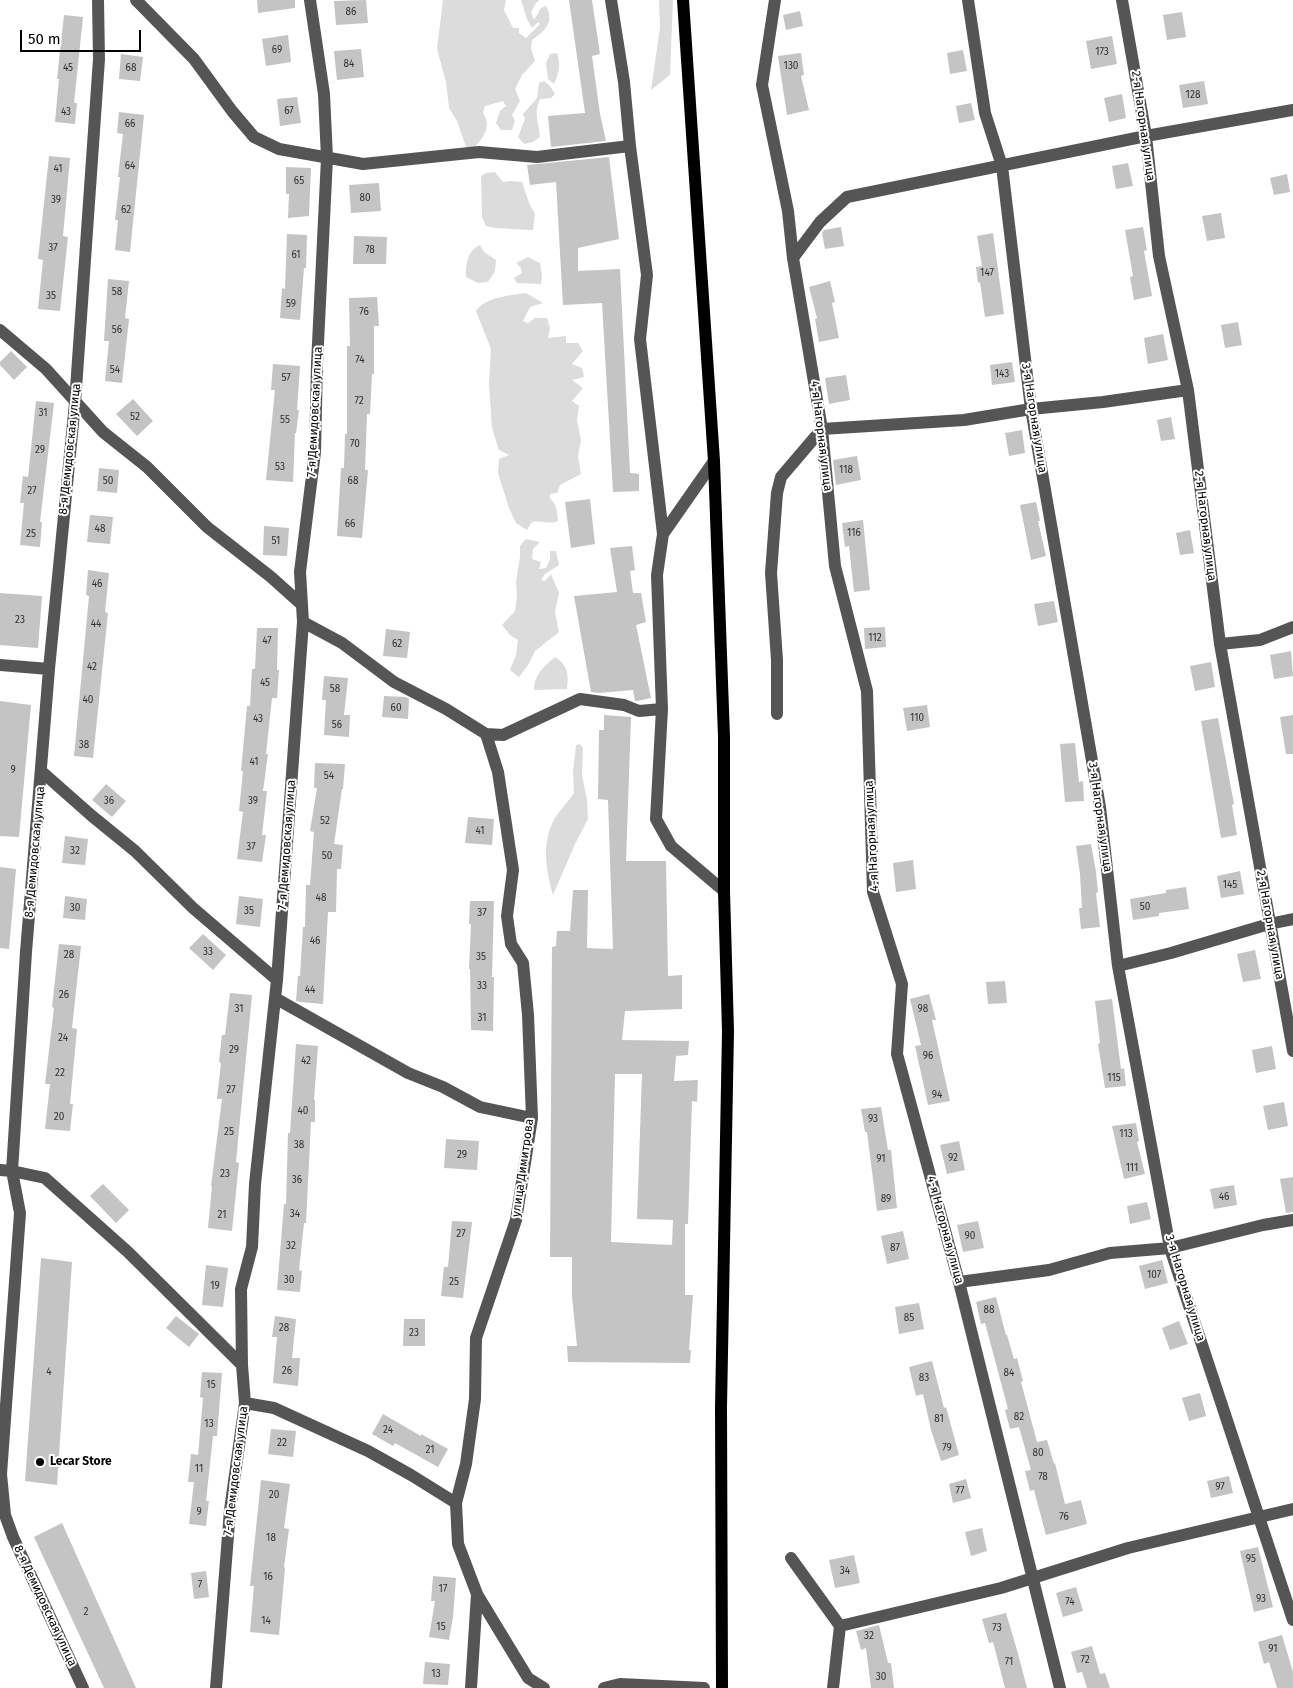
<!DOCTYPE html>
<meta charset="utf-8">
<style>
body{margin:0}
#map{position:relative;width:1293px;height:1688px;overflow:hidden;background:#fff;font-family:"Fira Sans",sans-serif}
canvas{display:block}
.scale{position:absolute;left:20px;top:30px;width:121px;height:22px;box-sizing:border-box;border:2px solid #000;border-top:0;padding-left:6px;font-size:15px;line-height:18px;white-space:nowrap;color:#000;-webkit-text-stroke:4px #fff;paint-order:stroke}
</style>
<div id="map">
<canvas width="1293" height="1688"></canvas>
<div class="scale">50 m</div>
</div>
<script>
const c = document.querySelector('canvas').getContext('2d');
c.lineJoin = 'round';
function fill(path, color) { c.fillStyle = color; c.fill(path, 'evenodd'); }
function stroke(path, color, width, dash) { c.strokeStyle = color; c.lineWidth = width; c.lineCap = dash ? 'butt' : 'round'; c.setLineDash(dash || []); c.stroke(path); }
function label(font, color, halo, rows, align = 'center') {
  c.font = font + ' "Fira Sans",sans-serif'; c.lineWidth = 4; c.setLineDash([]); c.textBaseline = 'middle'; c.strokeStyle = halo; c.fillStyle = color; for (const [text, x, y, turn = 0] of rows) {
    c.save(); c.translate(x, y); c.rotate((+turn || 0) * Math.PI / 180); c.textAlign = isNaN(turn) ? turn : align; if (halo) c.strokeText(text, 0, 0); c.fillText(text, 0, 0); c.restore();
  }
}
const green = new Path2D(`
 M443 0H506L504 10 513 28H519V33L526 38 540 24 538 22 532 28 527 19 521 0H539L536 3 531 12 534 20 541 8 546 6C555 22 545 31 532 40L531 48 535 61 522 75 515 89 520 101 512 115 515 121 512 130H501L496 123 500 111 506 106 503 101 485 106 483 113C492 126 484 137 474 148L466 147 457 121 449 108 446 82 437 49Z
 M659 0H673L670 75 651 90 660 27Z
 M557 53C561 65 559 72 554 84L548 79 546 63 550 54Z
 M544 81 550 86 555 94 551 98 540 99C533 114 539 121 540 137L533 142 524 144 518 137 525 119 523 114 537 98 539 83Z
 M495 172 503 182 510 181 522 182 529 203 535 214 533 230 495 228 486 226 482 217 481 176 486 173Z
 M480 245 484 252 496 260 495 271 488 282 478 283 466 277C466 264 467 251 480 245Z
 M528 257 540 263 542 275 541 284 517 283 514 278 522 273 521 268 516 263Z
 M526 293 543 303 530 307 523 321 528 323 535 318H547L550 328 548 338 566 336V343H578L583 351 572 364 582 368 584 377 572 380 583 388 572 401 579 406 577 420 581 440 578 456 581 474 560 485 557 493 550 494V498C557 505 557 512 558 521 549 525 542 520 532 522L527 530 516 523 509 508 498 473 499 459 509 455 499 450 492 428 489 384 491 349 476 311C485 297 511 295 526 293Z
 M526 539 540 542 533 549 532 559 541 562 539 569 546 568 550 559V551H556L559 565 545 574 541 580 545 581 551 574 559 593 555 612 559 632 535 651 528 665 519 677 510 670 516 655 518 640 510 635 502 625 515 611 517 596 516 582 520 557V546Z
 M555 657C568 665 569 675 567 689L534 690C534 675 544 666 555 657Z
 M580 744 583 748 582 775 587 800 588 819 575 844 553 895C546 870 541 842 555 818 560 810 568 802 574 793L573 772 576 745Z`);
const building = new Path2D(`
 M257 0H295V8L258 13Z
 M366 0 368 23 336 25 334 1Z
 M569 0H592L600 54 592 56 600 114 606 141 551 147 548 116 585 113Z
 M800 11 803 26 786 30 783 15Z
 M1182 12 1186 37 1167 40 1163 15Z
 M64 15 83 17 74 103H77L75 124 55 122 59 79H57Z
 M288 35 291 62 266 66 262 39Z
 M1112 36 1117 64 1091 69 1086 41Z
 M361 49 364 77 337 80 334 51Z
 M963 50 967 71 950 74 947 53Z
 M801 53 804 75 801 76 809 110 787 115 778 56Z
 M121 54 143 57 140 81 119 79Z
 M1204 81 1208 104 1183 108 1179 85Z
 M1122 94 1126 118 1109 122 1104 98Z
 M297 97 301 123 280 126 277 99Z
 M971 103 975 120 959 123 956 106Z
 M119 112 144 115 130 252 115 250 118 220H115L120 177H118L123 134 117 133Z
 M49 156 70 158 63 236 68 237 60 311 38 309 43 260 38 259Z
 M609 157 619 239 578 248V271L620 269 630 473 639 474V491L613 492 602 303 563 305 556 182 530 185 527 165Z
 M1128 163 1133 186 1116 189 1112 166Z
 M286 167 311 168 309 216 288 218 289 194H286Z
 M1287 174 1290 192 1274 195 1270 178Z
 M379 183 381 211 351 213 349 185Z
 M1221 213 1225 238 1207 241 1202 216Z
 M841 227 844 246 825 249 822 233 824 230Z
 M1143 227 1147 250 1144 251 1152 296 1134 300 1130 277 1133 276 1125 230Z
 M993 233 1004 314 985 317 980 282 978 283 976 267 982 266 977 236Z
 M287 234 307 235 306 268H304L300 320 280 318 282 288 285 289Z
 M354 236 387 237 386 264H353Z
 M108 279 129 281 125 318 129 319 122 383 105 381 109 341H104Z
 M830 281 835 302 832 303 839 338 819 342 815 319 817 318 809 287Z
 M377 297 379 326H374V374H372L370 414H367L365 470H368L362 538 337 536 341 468H344L345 434H347V346H350L349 298Z
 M1238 322 1242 345 1225 348 1221 325Z
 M1163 334 1168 360 1148 364 1144 338Z
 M11 351 27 367 14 380 0 365V362Z
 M1012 362 1015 382 992 385 990 365Z
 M273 364 300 366 297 410H299L296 433H295L293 482 266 480 275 390H271Z
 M846 375 850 400 829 404 825 378Z
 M133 399 153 421 137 436 116 414Z
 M36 401 54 403 40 522H42L40 547 20 545 24 503H20L23 476 28 477Z
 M1171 417 1175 439 1161 441 1157 420Z
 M1022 430 1025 453 1009 456 1005 433Z
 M857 456 861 480 836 485 833 460Z
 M99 468 119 470 117 493 97 491Z
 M590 499 595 544 571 548 565 502Z
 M1036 502 1040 521H1038L1046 556 1031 560 1020 505Z
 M90 515 113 517 110 544 87 542Z
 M863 520 870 590 854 592 849 546 845 547 842 523Z
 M264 526 289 528 287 556 263 555Z
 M1190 530 1194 553 1180 555 1176 533Z
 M632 546 635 570 630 571 633 593H641L646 622 636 625 651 698 637 701H635L633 690 599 693 591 692 574 596 617 592 610 548Z
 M88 570 109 573 105 612 108 613 93 758 74 756 89 596 86 595Z
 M0 593 42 596 38 648 0 645Z
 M1054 601 1058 622 1038 626 1034 604Z
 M885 627 886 647 865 649 864 628Z
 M257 628H278L277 670H279L277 698H272L266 754H268L263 791H267L262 835H266L262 862 237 859 243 812 239 811 243 771H241L247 706H250L252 669H255Z
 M386 629 410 632 407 658 383 656Z
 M1291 651 1293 676 1274 679 1270 655Z
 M1211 662 1215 687 1195 691 1190 666Z
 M324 676 348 678 344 715H350L349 737 324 735 326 700H322Z
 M384 696 406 697 409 699 408 719 382 717Z
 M0 701 31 705 19 837 0 836Z
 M927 705 930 727 907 731 903 708Z
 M604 715 631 717 626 861H666L668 976 682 975V1009L625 1011 622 1040 689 1041 688 1055 676 1056 674 1081 698 1080 697 1102 692 1101 688 1224H685V1295H693L689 1350H691L690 1363 568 1362 567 1346H577L572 1296V1257H550L552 947 556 946 557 931H570L573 890H588L587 948 613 949 608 800 598 799 599 730H604ZM615 1074H642L637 1219 673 1220 672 1245 611 1242Z
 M1293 715V754H1286L1280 717Z
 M1218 718 1234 804 1232 805 1237 835 1221 838 1201 721Z
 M1075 743 1079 782 1083 781 1084 801 1065 802 1060 744Z
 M315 763 345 764 343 789H342L334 844 343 845 341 869H337L336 912H328L323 1004 300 1002 296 1001 298 976H300L303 927H305L306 885H310L314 832 310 831 317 788H314Z
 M106 784 126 801 112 817 92 800Z
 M468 817 494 819 492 845 465 843Z
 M65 836 88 839 85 865 62 863Z
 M1091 844 1096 872 1098 892 1096 893 1100 927 1081 929 1079 908H1082L1080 874 1076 846Z
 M913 860 916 889 896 892 893 863Z
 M0 867 16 869 9 949 0 948Z
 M1240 871 1244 894 1221 898 1217 876Z
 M1186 887 1189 909 1159 913V916L1133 920 1130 899 1166 893V890Z
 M65 896 87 899 85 920 63 918Z
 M239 896 263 899 260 927 236 924Z
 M470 901H494L492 977H494L493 1031 471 1030 470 969H469L471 924H469Z
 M203 934 226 955 213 970 189 948Z
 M59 944 81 946 72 1028 77 1029 70 1104H73L70 1131 45 1129 50 1084H45L54 1008 52 1007Z
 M1255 950 1261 979 1243 982 1237 954Z
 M1005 981 1007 1003 988 1004 986 982Z
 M230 993 252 995 236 1162 239 1163 232 1231 208 1228 212 1186H211L222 1099H217L221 1063 219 1062 222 1035H225Z
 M929 994 936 1020H932L950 1101 928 1105 915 1046 921 1045 910 999Z
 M1112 999 1121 1069 1124 1068 1126 1086 1105 1088 1098 1044 1100 1043 1095 1001Z
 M296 1044 318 1046 314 1100H315V1122H311L306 1223H304L299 1270 302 1271 300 1292 277 1290 284 1204H286L288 1133H290Z
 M1272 1046 1276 1069 1256 1073 1252 1050Z
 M1284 1102 1288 1126 1268 1130 1263 1106Z
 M881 1107 888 1150H891L897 1208 877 1211 867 1132H865L861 1109Z
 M1136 1123 1139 1141 1137 1142 1145 1174 1124 1179 1112 1126Z
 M446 1139 479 1141 477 1170 444 1168Z
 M959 1141 965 1170 947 1174 940 1145Z
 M1293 1177V1212L1286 1213 1280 1179Z
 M103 1184 129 1210 116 1223 90 1196Z
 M1234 1185 1237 1205 1214 1209 1210 1189Z
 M1147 1202 1151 1219 1130 1224 1127 1206Z
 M452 1221 472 1222 463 1298 441 1296 444 1267H448Z
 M978 1221 984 1248 963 1252 957 1225Z
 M903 1231 909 1259 887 1264 881 1236Z
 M41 1258 72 1262 57 1485 25 1481Z
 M1162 1260 1168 1283 1145 1289 1139 1266Z
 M206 1265 228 1268 223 1307 202 1305Z
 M996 1297 1006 1335H1007L1014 1359 1017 1358 1023 1381 1021 1382 1037 1442 1047 1440 1054 1464 1055 1463 1065 1504 1081 1500 1087 1524 1046 1535 1034 1490 1030 1491 1025 1471 1031 1470 1019 1427 1010 1429 1005 1410 1008 1409 996 1364 985 1323 981 1324 976 1302Z
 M919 1303 924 1329 899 1334 895 1307Z
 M176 1316 199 1334 189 1347 166 1328Z
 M275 1316 296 1319 292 1358H300L298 1386 273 1383 277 1337H272Z
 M404 1319H425V1346H403Z
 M1179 1321 1188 1344 1170 1350 1162 1328Z
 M932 1361 944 1408 946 1407 959 1455 941 1461 931 1430 923 1394 916 1396 909 1367Z
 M202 1372 222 1373 217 1436H213L206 1501H209L206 1526 189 1524 194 1482H188L191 1454 198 1455 203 1398 200 1397Z
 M1200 1393 1206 1416 1189 1421 1182 1398Z
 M383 1414 421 1436V1434L448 1449 438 1467 395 1443 393 1446 372 1434Z
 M271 1429 296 1431 293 1457 268 1454Z
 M1229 1476 1233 1493 1211 1498 1207 1481Z
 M966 1479 971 1498 953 1503 949 1484Z
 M261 1480 290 1484 284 1528 289 1529 284 1567 285 1568 279 1635 250 1632 254 1586H250Z
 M62 1523 136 1688H104L34 1537Z
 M982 1528 987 1551 971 1556 965 1532Z
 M1258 1547 1273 1607 1254 1612 1240 1551Z
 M854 1555 860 1583 835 1588 829 1560Z
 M206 1571 209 1597 194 1599 191 1573Z
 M433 1576 456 1578 453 1617 449 1640 429 1637 435 1601H431Z
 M1076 1587 1083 1611 1063 1617 1056 1593Z
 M1006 1613 1017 1650 1027 1688H1005L993 1642 989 1643 982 1619Z
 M879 1625 888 1663H891L894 1688H871L866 1648 861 1650 856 1631Z
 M1282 1635 1293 1672V1688H1277L1269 1662 1264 1664 1258 1642Z
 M1092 1646 1100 1674 1105 1673 1110 1688H1087L1082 1672 1077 1673 1071 1652Z
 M425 1662 450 1664 448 1685 423 1684Z`);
const minor = new Path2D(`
 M136 0 194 59 232 111 254 137 279 149 363 164 479 152 537 157 630 146
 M611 0 624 82 630 146 647 275 640 339 663 534
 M775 0 762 85 788 211 793 258 822 429 835 566 867 691 873 892 902 984 897 1054 959 1282 1060 1688
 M968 0 985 113 1002 166 1031 409 1100 807 1118 966 1170 1248 1293 1620
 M1122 0 1146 136 1159 256 1188 390 1220 644 1293 1051
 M793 258 820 222 847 197 1146 136 1293 110
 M0 330 46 369 103 432 147 467 207 527 271 577 300 603
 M303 622 342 643 394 682 446 709 486 734 503 735 580 699 624 705 639 711 662 709 657 575 663 534 714 461
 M1220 644 1260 640 1293 627
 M0 665 49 669
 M662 709 656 819 671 846 724 891
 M777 714V660L771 573 777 493 781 477 822 429 964 420 1031 409 1103 402 1188 390
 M41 771 92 816 135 851 193 908 277 980
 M1118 966 1171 953 1269 924 1293 919
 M275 998 408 1073 443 1087 480 1107 532 1118
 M0 1170 12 1171 45 1178 128 1252 242 1365
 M959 1282 1049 1270 1110 1253 1170 1248 1263 1225 1293 1220
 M245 1403 274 1408 368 1451 411 1475 456 1503
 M791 1558 840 1626 1001 1588 1128 1548 1293 1509
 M477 1594 528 1678 544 1688
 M83 1688 13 1537 5 1515 1 1474 20 1213 12 1171 26 952 49 669 75 403 99 59 98 0
 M216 1688 230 1510 245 1403 242 1365 241 1289 252 1247 255 1184 277 980 303 622 300 572 315 452 317 364 327 158 324 94 310 0
 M471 1688 477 1594 458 1544 456 1503 466 1464 475 1399 476 1338 516 1220 532 1118 528 1015 523 963 511 944 507 916 513 870 498 772 486 734
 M604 1688 620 1684 704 1688
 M833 1688 840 1626`);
const major = new Path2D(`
 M683 0 714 461 724 737V891L728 1031 721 1407 722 1688`);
const markers = [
 [40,1462,5,"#000"]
];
const numberNames = [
 ["86",351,12],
 ["69",277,50],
 ["173",1102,52],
 ["84",349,64],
 ["130",791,66],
 ["45",68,68],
 ["68",131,68],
 ["128",1193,95],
 ["67",289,111],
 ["43",66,112],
 ["66",130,124],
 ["64",130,166],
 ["41",58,169],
 ["65",299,181],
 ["80",365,198],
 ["39",56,200],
 ["62",126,210],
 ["37",53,248],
 ["78",370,250],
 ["61",296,255],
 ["147",987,273],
 ["58",117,292],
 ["35",51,296],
 ["59",291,304],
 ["76",364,312],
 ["56",117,330],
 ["74",360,360],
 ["54",115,370],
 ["143",1002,374],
 ["57",286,378],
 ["72",359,401],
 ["31",43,413],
 ["52",135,417],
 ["55",285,420],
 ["70",355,444],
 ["29",40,450],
 ["53",280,467],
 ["118",846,470],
 ["50",108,481],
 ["68",353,481],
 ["27",32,491],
 ["66",350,524],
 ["48",100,529],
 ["116",854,533],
 ["25",31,534],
 ["51",276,541],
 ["46",97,584],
 ["23",20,620],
 ["44",96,624],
 ["112",875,638],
 ["47",267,641],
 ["62",397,644],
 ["42",92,667],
 ["45",265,683],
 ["58",335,689],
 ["40",88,700],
 ["60",396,708],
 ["110",917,718],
 ["43",258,719],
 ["56",337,725],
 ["38",84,745],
 ["41",254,762],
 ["9",13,770],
 ["54",329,776],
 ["36",109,801],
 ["39",253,801],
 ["52",325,821],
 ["41",480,831],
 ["37",251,847],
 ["32",75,851],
 ["50",327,856],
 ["145",1230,885],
 ["48",321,898],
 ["50",1145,907],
 ["30",75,908],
 ["35",249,911],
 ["37",482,913],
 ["46",315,941],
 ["33",208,952],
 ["28",69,955],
 ["35",481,957],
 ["33",482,986],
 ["44",310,990],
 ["26",64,995],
 ["31",239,1009],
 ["98",923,1009],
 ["31",482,1018],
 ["24",63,1038],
 ["29",234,1050],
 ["96",928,1056],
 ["42",306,1061],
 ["22",60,1073],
 ["115",1114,1078],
 ["27",231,1090],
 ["94",937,1095],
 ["40",303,1111],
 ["20",59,1117],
 ["93",873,1119],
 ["25",229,1132],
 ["113",1126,1134],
 ["38",299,1145],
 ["29",462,1155],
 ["92",953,1158],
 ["91",881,1159],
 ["111",1132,1168],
 ["23",225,1174],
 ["36",297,1180],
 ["46",1224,1197],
 ["89",886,1199],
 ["34",295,1214],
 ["21",222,1215],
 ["27",461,1234],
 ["90",970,1236],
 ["32",291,1246],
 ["87",895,1248],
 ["107",1154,1275],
 ["30",289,1280],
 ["25",454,1282],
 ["19",215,1286],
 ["88",989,1310],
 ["85",909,1318],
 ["28",284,1328],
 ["23",414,1333],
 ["26",287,1371],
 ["4",49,1372],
 ["84",1009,1373],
 ["83",924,1378],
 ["15",211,1385],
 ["82",1019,1417],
 ["81",939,1419],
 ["13",209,1424],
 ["24",388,1430],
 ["22",282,1443],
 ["79",947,1448],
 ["21",430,1450],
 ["80",1038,1453],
 ["11",199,1469],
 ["78",1043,1477],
 ["97",1220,1487],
 ["77",960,1491],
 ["20",274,1495],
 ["9",199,1512],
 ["76",1064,1517],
 ["18",271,1538],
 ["95",1251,1559],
 ["34",845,1571],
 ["16",268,1577],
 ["7",200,1585],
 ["17",443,1589],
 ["93",1261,1599],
 ["74",1070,1602],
 ["2",86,1612],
 ["14",266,1621],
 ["15",441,1627],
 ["73",997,1628],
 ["32",869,1636],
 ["91",1273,1649],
 ["72",1085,1660],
 ["71",1009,1662],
 ["13",436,1674],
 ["30",881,1677]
];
const streetNames = [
 ["2-я Нагорная улица",1143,126,82],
 ["7-я Демидовская улица",315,412,-87],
 ["3-я Нагорная улица",1034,418,81],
 ["4-я Нагорная улица",821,436,83],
 ["8-я Демидовская улица",70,449,-84],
 ["2-я Нагорная улица",1205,526,83],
 ["3-я Нагорная улица",1100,817,82],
 ["4-я Нагорная улица",872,836,-93],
 ["7-я Демидовская улица",287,845,-86],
 ["8-я Демидовская улица",35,852,-85],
 ["2-я Нагорная улица",1270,925,80],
 ["улица Димитрова",523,1168,-82],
 ["4-я Нагорная улица",945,1230,75],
 ["3-я Нагорная улица",1185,1288,73],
 ["7-я Демидовская улица",236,1471,-83],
 ["8-я Демидовская улица",45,1606,65]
];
const poiNames = [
 ["Lecar Store",50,1462]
];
fill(green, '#dcdcdc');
fill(building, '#c4c4c4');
stroke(minor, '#555', 12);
stroke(major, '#000', 12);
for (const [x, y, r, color] of markers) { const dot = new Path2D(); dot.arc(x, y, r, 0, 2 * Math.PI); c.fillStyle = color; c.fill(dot); stroke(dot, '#fff', 2); }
label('10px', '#313131', null, numberNames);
label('12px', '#000', '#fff', streetNames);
label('bold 12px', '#000', '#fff', poiNames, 'left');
</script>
